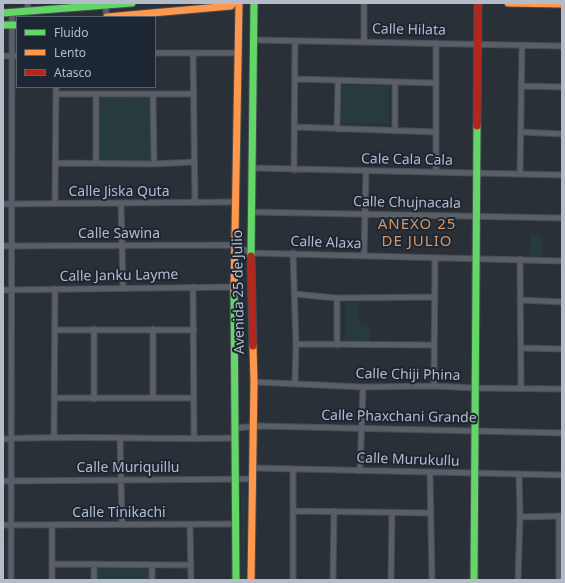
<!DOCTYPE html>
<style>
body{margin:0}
#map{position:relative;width:565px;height:583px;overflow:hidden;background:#2a3038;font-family:"Noto Sans",sans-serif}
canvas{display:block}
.frame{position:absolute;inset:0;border:4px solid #b4bcc9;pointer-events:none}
.legend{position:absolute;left:16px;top:16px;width:140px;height:72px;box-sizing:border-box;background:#1d2633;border:1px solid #59626f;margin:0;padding:5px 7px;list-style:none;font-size:12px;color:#b4bcc9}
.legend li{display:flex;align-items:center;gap:8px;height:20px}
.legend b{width:20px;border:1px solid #59626f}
</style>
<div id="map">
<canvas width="565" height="583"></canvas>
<div class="frame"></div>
<ul class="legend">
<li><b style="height:5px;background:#63d668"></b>Fluido</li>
<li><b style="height:5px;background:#ff974d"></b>Lento</li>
<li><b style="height:5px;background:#b3261e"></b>Atasco</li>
</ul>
</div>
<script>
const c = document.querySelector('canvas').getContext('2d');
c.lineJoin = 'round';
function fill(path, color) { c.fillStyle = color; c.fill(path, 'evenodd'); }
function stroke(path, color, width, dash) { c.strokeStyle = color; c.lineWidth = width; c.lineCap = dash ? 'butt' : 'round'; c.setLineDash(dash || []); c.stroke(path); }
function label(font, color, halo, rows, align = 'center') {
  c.font = font + ' "Noto Sans",sans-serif'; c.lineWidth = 4; c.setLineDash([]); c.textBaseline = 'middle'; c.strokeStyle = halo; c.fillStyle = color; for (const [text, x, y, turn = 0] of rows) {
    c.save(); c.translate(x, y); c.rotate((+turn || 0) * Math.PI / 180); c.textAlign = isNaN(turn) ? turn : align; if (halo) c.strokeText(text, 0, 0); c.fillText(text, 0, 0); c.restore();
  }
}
const green = new Path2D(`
 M342 85 389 86V124L341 123Z
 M151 97 150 159 148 161H99L97 159 99 98Z
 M531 234 543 235 542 256H530Z
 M346 303H359V323H362V326H370V344L345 343Z
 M243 488 246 490 245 580H242V490Z
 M96 568H150V580H96Z`);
const street = new Path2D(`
 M106 3V17
 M27 12 28 3
 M255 40 562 46
 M364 42V3
 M436 43V172
 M155 53H238
 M193 53 195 203
 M3 56H17
 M296 79 435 83
 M521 86 562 87
 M56 94H194
 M96 94V163
 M153 94 154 164
 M295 127 436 132
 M337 129 338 81
 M395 131V82
 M521 132 562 134
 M55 163 154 164 194 162
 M252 168 562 175
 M294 170 295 41
 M520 174 522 45
 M3 204 235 202
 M55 204 56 87
 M121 204 123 288
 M251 212 562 218
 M3 246 235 245 251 253 562 261
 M293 253 296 344 295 384
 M364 256 366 171
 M520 259 521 388
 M193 287 194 439
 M3 290 234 287
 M294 294 337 298 434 297
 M337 298V345
 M520 300 562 302
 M94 329V399
 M153 329V398
 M55 330H194
 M296 344 434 345
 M521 348 562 349
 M254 382 363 387 434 386 476 388 562 389
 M434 386 435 258
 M54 398H193
 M235 428 259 426 562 433
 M54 438 55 289
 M120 438 122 525
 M3 439C80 435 158 440 235 438
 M253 468 562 475
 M360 471 363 387
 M430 473 432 580
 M3 481 253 479
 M294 511 431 513
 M520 517 561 516
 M190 524 191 580
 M3 525 235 524
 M52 525V580
 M53 564 191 565
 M152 565V580
 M11 580 12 13
 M94 580V564
 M293 580V469
 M333 580 334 511
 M391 580 392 512
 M518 580 520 517 519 474
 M559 580V516`);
const fast = new Path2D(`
 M3 13 132 3
 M3 25H17
 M251 256 254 3
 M234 292 236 580
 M474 580 477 126`);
const slow = new Path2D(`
 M508 3 562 4
 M107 17 231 6 233 3
 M234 292 239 3
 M251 580 254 382 253 346`);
const jam = new Path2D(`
 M477 126 478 3
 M251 256 253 346`);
const streetNames = [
 ["Calle Hilata",409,30,1],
 ["Cale Cala Cala",407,160,1],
 ["Calle Jiska Quta",119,192],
 ["Calle Chujnacala",407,203,1],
 ["Calle Sawina",119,234],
 ["Calle Alaxa",326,243,2],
 ["Calle Janku Layme",119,276,-1],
 ["Avenida 25 de Julio",239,292,-91],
 ["Calle Chiji Phina",408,375,1],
 ["Calle Phaxchani Grande",399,417,1],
 ["Calle Murukullu",408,460,2],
 ["Calle Muriquillu",128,468],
 ["Calle Tinikachi",119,513]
];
const neighbourhoodNames = [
 ["ANEXO 25",417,225],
 ["DE JULIO",417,242]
];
fill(green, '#273a3e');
stroke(street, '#484c53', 7);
stroke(fast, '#484c53', 9);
stroke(slow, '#484c53', 9);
stroke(jam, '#484c53', 9);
stroke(street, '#5a5e66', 5);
stroke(fast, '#63d668', 7);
stroke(slow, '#ff974d', 7);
stroke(jam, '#b3261e', 7);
label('14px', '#b4bcc9', '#1d2633', streetNames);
c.letterSpacing = '1px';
label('15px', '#d59563', '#1d2633', neighbourhoodNames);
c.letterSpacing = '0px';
</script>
